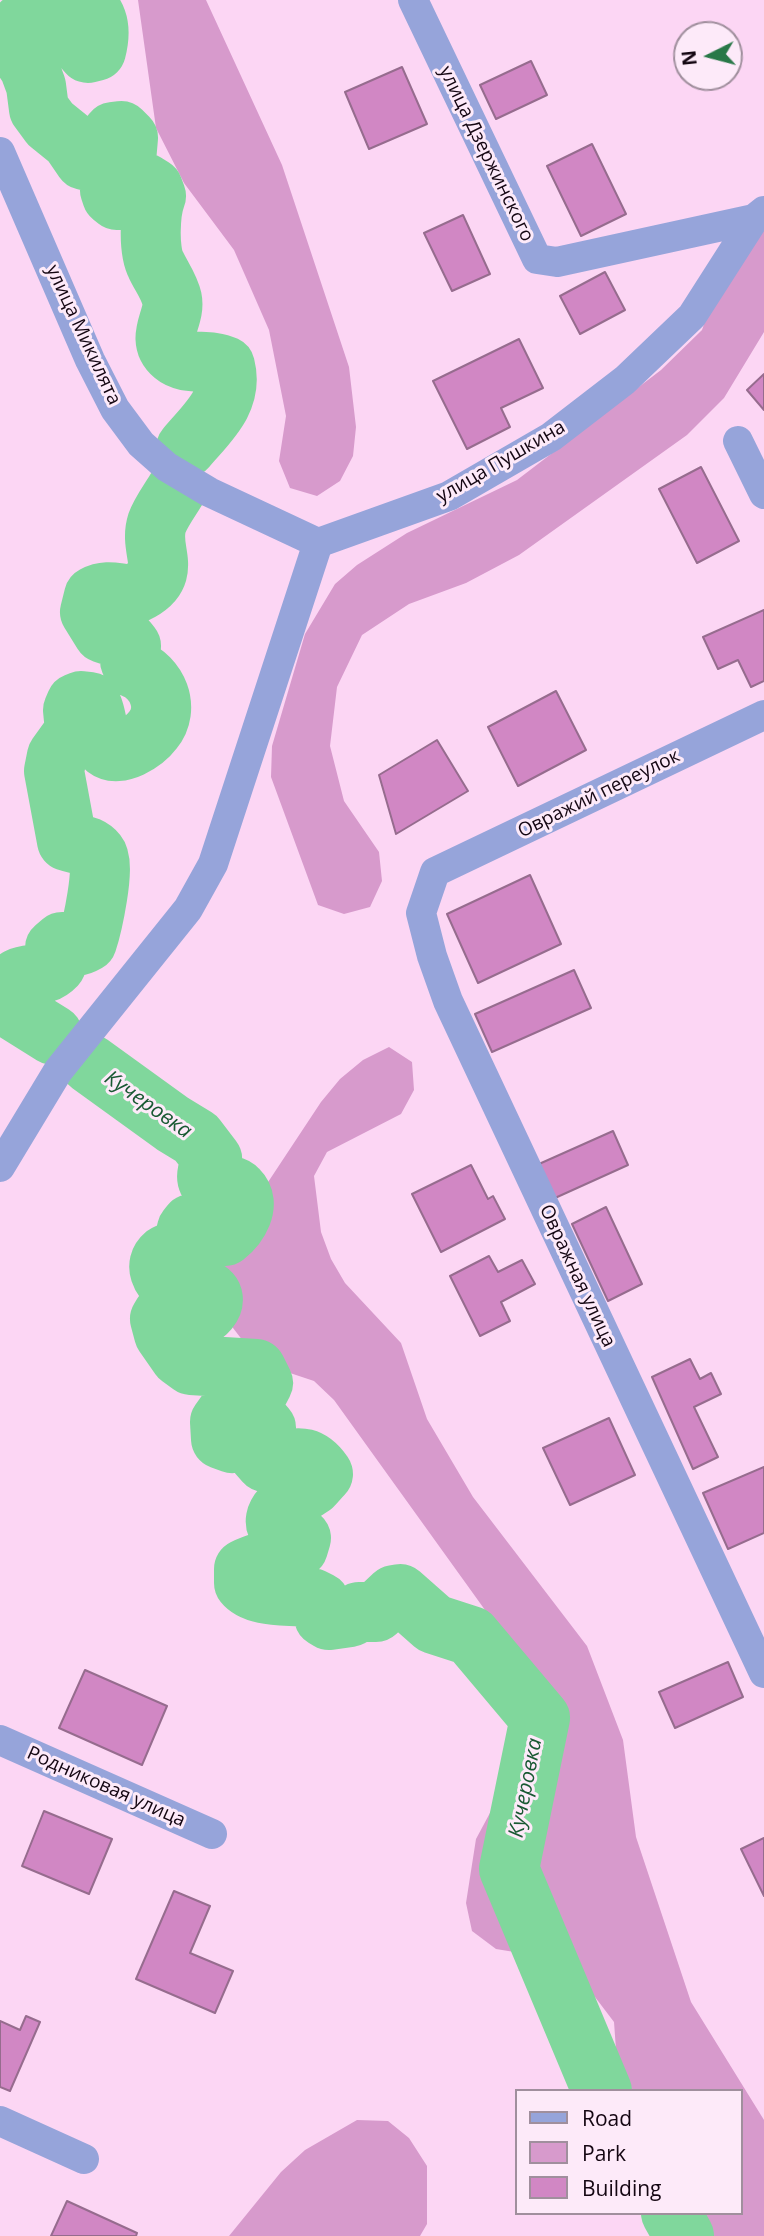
<!DOCTYPE html>
<meta charset="utf-8">
<style>
body{margin:0}
#map{position:relative;width:764px;height:2236px;overflow:hidden;background:#fcd6f4;font-family:"Open Sans",sans-serif}
canvas{display:block}
.legend{position:absolute;left:515px;top:2089px;width:228px;height:126px;box-sizing:border-box;background:#fdeaf9;border:2px solid #a08f9d;margin:0;padding:9px 12px;list-style:none;font-size:21px;color:#140612}
.legend li{display:flex;align-items:center;gap:14px;height:35px}
.legend b{width:35px;border:2px solid #a08f9d}
.north{position:absolute;left:673px;top:21px;width:70px;height:70px;box-sizing:border-box;background:#fdeaf9;border:2px solid #a08f9d;border-radius:50%;rotate:264deg;font-size:19px;font-weight:700;line-height:28px;text-align:center;color:#140612}
.north::after{content:'';display:block;margin:auto;width:24px;height:32px;background:#297848;clip-path:polygon(50% 0,100% 100%,50% 72%,0 100%)}
</style>
<div id="map">
<canvas width="764" height="2236"></canvas>
<ul class="legend">
<li><b style="height:9px;background:#96a4da"></b>Road</li>
<li><b style="height:19px;background:#d79acc"></b>Park</li>
<li><b style="height:19px;background:#d187c4"></b>Building</li>
</ul>
<div class="north">N</div>
</div>
<script>
const c = document.querySelector('canvas').getContext('2d');
c.lineJoin = 'round';
function fill(path, color) { c.fillStyle = color; c.fill(path, 'evenodd'); }
function stroke(path, color, width, dash) { c.strokeStyle = color; c.lineWidth = width; c.lineCap = dash ? 'butt' : 'round'; c.setLineDash(dash || []); c.stroke(path); }
function label(font, color, halo, rows, align = 'center') {
  c.font = font + ' "Open Sans",sans-serif'; c.lineWidth = 6; c.setLineDash([]); c.textBaseline = 'middle'; c.strokeStyle = halo; c.fillStyle = color; for (const [text, x, y, turn = 0] of rows) {
    c.save(); c.translate(x, y); c.rotate((+turn || 0) * Math.PI / 180); c.textAlign = isNaN(turn) ? turn : align; if (halo) c.strokeText(text, 0, 0); c.fillText(text, 0, 0); c.restore();
  }
}
const green = new Path2D(`
 M138 0H206L282 165 349 367 356 427 353 456 340 481 317 496 290 488 279 461 286 416 269 330 234 250 184 183 156 128Z
 M764 230V332L724 398 687 435 519 555 466 583 409 604 362 635 337 687 330 746 344 801 379 852 382 881 370 907 344 914 318 905 271 777 272 746 305 634 335 584 357 565 407 533 517 480 661 370 702 330 719 281Z
 M389 1047 412 1062 414 1090 401 1114 327 1152 314 1176 321 1232 331 1259 345 1283 401 1343 427 1419 473 1497 587 1646 623 1740 636 1837 691 2002 764 2120V2236H667L652 2213H741V2091H619L614 2022 576 1972 551 1958 496 1949 472 1931 466 1903 476 1839 491 1811 539 1775 547 1745 526 1667 334 1400 314 1381 260 1363 223 1315 225 1255 239 1226 321 1102 340 1079 363 1060Z
 M357 2120 388 2121 409 2138 427 2166V2224L420 2236H229L281 2172 305 2150Z`);
const stream = new Path2D(`
 M0 996 4 994`);
const river = new Path2D(`
 M74 0C99 9 102 28 96 51L88 53 68 30 58 32 22 23 16 29 13 44 29 67 36 86 39 109 50 124 71 141 84 160 92 162 100 161 105 155 107 140 113 132 121 131 128 138 126 161 110 190 112 196 117 200 137 185 145 183 153 188 156 196C150 211 148 250 156 265 161 276 169 286 172 299 176 318 154 338 174 355 187 366 208 358 225 366 234 401 207 423 186 448
 M53 1035 8 1007 4 994C21 963 38 984 56 965L55 948 62 942H68C76 948 80 946 87 942 92 927 106 865 97 854 89 844 78 845 67 841L54 771 57 756 75 731 73 710 76 703 81 701 90 702C98 714 97 741 106 748 119 758 144 742 153 730 171 708 157 677 133 668L130 661 131 646 127 641 103 633 90 612 94 596C113 586 125 600 140 591 174 572 148 551 157 523 161 512 170 500 176 490
 M90 1064 173 1124 196 1138 212 1159C210 1165 205 1175 208 1181 212 1190 230 1181 238 1190 252 1204 238 1226 225 1236L212 1235 204 1226 191 1224 187 1229 182 1249C177 1251 169 1252 165 1255 153 1265 162 1280 171 1286 183 1287 193 1285 204 1289 227 1298 200 1325 183 1320 178 1318 173 1314 168 1312L163 1314 160 1319 164 1334 180 1357 191 1365 256 1369 263 1383 253 1402 230 1408 220 1422 221 1439 232 1443C245 1435 245 1426 260 1421L266 1428C265 1438 258 1444 258 1454L265 1462C291 1463 304 1447 323 1474 319 1478 316 1482 312 1486 302 1493 263 1513 280 1530 285 1534 295 1536 301 1538L298 1548C281 1558 262 1560 244 1569V1583C257 1599 293 1594 312 1598L320 1602 324 1617 329 1620 350 1617 359 1612H376L394 1595 400 1594 434 1624 471 1636 540 1718 509 1869 602 2091
 M671 2213 684 2236`);
const building = new Path2D(`
 M531 61 547 95 496 119 480 85Z
 M402 67 427 124 369 149 345 92Z
 M592 144 626 214 581 236 547 166Z
 M463 215 490 274 452 291 424 233Z
 M605 272 625 310 580 334 560 296Z
 M519 339 543 388 501 408 510 427 467 449 433 381Z
 M764 374V410L747 390Z
 M701 467 739 541 697 563 659 489Z
 M764 610V681L751 687 738 660 718 669 703 637Z
 M556 691 586 750 518 786 488 727Z
 M437 740 468 791 396 834 379 775Z
 M530 875 561 944 478 983 447 914Z
 M574 970 591 1008 492 1052 475 1014Z
 M613 1131 628 1165 555 1198 539 1164Z
 M471 1165 488 1199 493 1196 505 1219 441 1252 412 1194Z
 M606 1207 642 1284 608 1301 572 1224Z
 M489 1256 498 1272 522 1260 535 1284 501 1302 510 1321 480 1336 450 1276Z
 M690 1359 700 1379 711 1373 721 1394 694 1407 718 1457 693 1469 652 1377Z
 M609 1418 635 1475 570 1505 543 1448Z
 M764 1467V1533L728 1549 703 1493Z
 M728 1662 743 1697 675 1728 659 1692Z
 M85 1670 167 1706 142 1765 59 1728Z
 M44 1811 112 1839 89 1894 22 1866Z
 M764 1838V1896L741 1849Z
 M174 1891 210 1906 190 1953 233 1971 215 2013 136 1979Z
 M26 2016 40 2022 10 2091 0 2087V2021L20 2030Z
 M67 2201 137 2233 136 2236H51Z`);
const street = new Path2D(`
 M413 0 537 259 557 262 754 219
 M0 152 90 360 115 409 141 444 167 467 209 492 318 543
 M738 441 764 494
 M318 543 449 496 551 437 625 380 692 316 754 219 764 211
 M764 715 435 872 421 913 432 956 448 1001 764 1673
 M0 1167 58 1071 188 909 213 864 318 543
 M0 1740 212 1834
 M0 2121 84 2159`);
const streetNames = [
 ["улица Дзержинского",486,154,64],
 ["улица Микилята",83,335,65],
 ["улица Пушкина",501,462,-30],
 ["Овражий переулок",599,794,-26],
 ["Овражная улица",577,1276,65],
 ["Родниковая улица",106,1787,24]
];
const waterNames = [
 ["Кучеровка",148,1105,35],
 ["Кучеровка",526,1788,-79]
];
fill(green, '#d79acc');
stroke(stream, '#609873', 10);
stroke(river, '#80d79c', 60);
fill(building, '#d187c4');
stroke(building, '#966c8e', 2);
stroke(street, '#96a4da', 30);
label('19px', '#140612', '#fdeaf9', streetNames);
label('italic 21px', '#195933', '#fdeaf9', waterNames);
</script>
